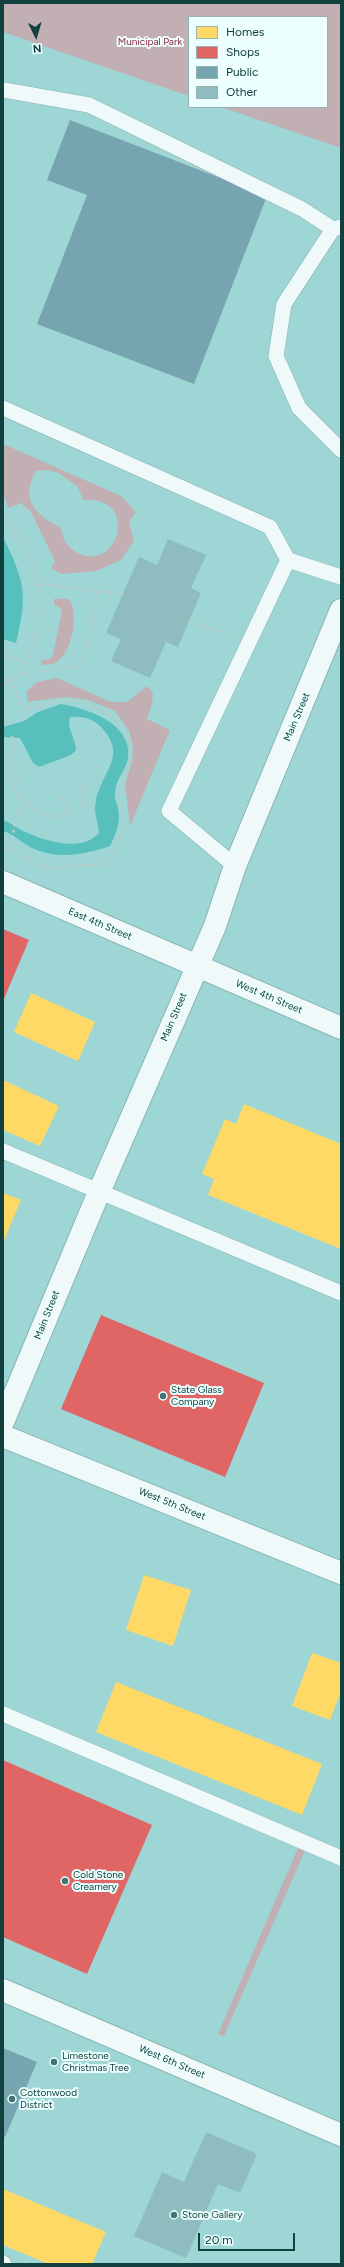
<!DOCTYPE html>
<style>
body{margin:0}
#map{position:relative;width:344px;height:2267px;overflow:hidden;background:#9dd6d4;font-family:Figtree,sans-serif}
canvas{display:block}
.frame{position:absolute;inset:0;border:4px solid #12403f;pointer-events:none}
.legend{position:absolute;left:188px;top:16px;width:140px;height:92px;box-sizing:border-box;background:#ecfffe;border:1px solid #95b3b2;margin:0;padding:5px 7px;list-style:none;font-size:12px;color:#12403f}
.legend li{display:flex;align-items:center;gap:8px;height:20px}
.legend b{width:20px;border:1px solid #95b3b2}
.north{position:absolute;left:16px;top:16px;width:40px;height:40px;-webkit-text-stroke:3px #ecfffe;paint-order:stroke;rotate:175deg;font-size:11px;font-weight:700;line-height:16px;text-align:center;color:#12403f}
.north::after{content:'';display:block;margin:auto;width:14px;height:18px;background:#12403f;clip-path:polygon(50% 0,100% 100%,50% 72%,0 100%)}
.scale{position:absolute;left:198px;top:2233px;width:97px;height:18px;box-sizing:border-box;border:2px solid #12403f;border-top:0;padding-left:5px;font-size:12px;line-height:14px;white-space:nowrap;color:#12403f;-webkit-text-stroke:3px #ecfffe;paint-order:stroke}
</style>
<div id="map">
<canvas width="344" height="2267"></canvas>
<div class="frame"></div>
<ul class="legend">
<li><b style="height:11px;background:#ffd966"></b>Homes</li>
<li><b style="height:11px;background:#e06666"></b>Shops</li>
<li><b style="height:11px;background:#76a5af"></b>Public</li>
<li><b style="height:11px;background:#8ebcbf"></b>Other</li>
</ul>
<div class="north">N</div>
<div class="scale">20 m</div>
</div>
<script>
const c = document.querySelector('canvas').getContext('2d');
c.lineJoin = 'round';
function fill(path, color) { c.fillStyle = color; c.fill(path, 'evenodd'); }
function stroke(path, color, width, dash) { c.strokeStyle = color; c.lineWidth = width; c.lineCap = dash ? 'butt' : 'round'; c.setLineDash(dash || []); c.stroke(path); }
function label(font, color, halo, rows, align = 'center') {
  c.font = font + ' Figtree,sans-serif'; c.lineWidth = 4; c.setLineDash([]); c.textBaseline = 'middle'; c.strokeStyle = halo; c.fillStyle = color; for (const [text, x, y, turn = 0] of rows) {
    c.save(); c.translate(x, y); c.rotate((+turn || 0) * Math.PI / 180); c.textAlign = isNaN(turn) ? turn : align; if (halo) c.strokeText(text, 0, 0); c.fillText(text, 0, 0); c.restore();
  }
}
const green = new Path2D(`
 M3 3H341V148L221 107H327V17H189V96L3 32Z
 M3 444 121 496 136 512 129 522 134 541 121 560 96 571 61 574 51 568 55 561 31 512 21 503 8 508 3 493ZM48 470 59 473 78 487 83 500C139 495 120 571 80 554 68 549 63 540 61 528 36 515 19 500 36 471Z
 M54 599H67L71 601C79 620 70 672 41 664L42 660H48L53 655 62 610 54 604Z
 M57 678 111 702H127L147 686 153 693 152 704 147 719 170 730 130 826 125 784 132 762 133 747 129 731 115 711 88 700 65 697 27 702V691L37 682Z
 M301 1841 308 1844 224 2036 218 2034Z`);
const water = new Path2D(`
 M3 537C25 582 28 594 16 643L3 639Z
 M61 704C88 709 133 723 128 759 126 770 115 780 115 793 114 798 117 803 118 808 121 823 116 833 110 846 85 855 55 860 30 847 21 842 13 834 3 831V820C12 823 19 830 28 833 48 842 82 852 99 833 98 821 93 812 96 800 103 770 128 756 101 727 92 718 83 716 70 717 66 728 76 739 76 750L71 755 39 767 33 763 20 738 3 737V727L24 721 38 712Z`);
const homes = new Path2D(`
 M31 993 95 1022 78 1061 14 1032Z
 M3 1080 59 1106 40 1146 3 1130Z
 M244 1104 341 1144V1249L208 1195 214 1179 202 1174 225 1119 236 1124Z
 M3 1193 21 1200 3 1243Z
 M144 1575 191 1590 173 1646 126 1630Z
 M312 1653 341 1663V1691L330 1720 292 1706Z
 M116 1682 322 1764 302 1815 96 1732Z
 M3 2189 106 2232 92 2264H48L3 2245Z`);
const shops = new Path2D(`
 M3 929 29 940 3 1001Z
 M101 1315 264 1383 225 1477 61 1409Z
 M3 1760 152 1825 87 1974 3 1937Z`);
const public = new Path2D(`
 M70 120 267 196 194 384 37 324 87 195 47 180Z
 M3 2048 37 2062 5 2137 3 2136Z`);
const building = new Path2D(`
 M168 539 206 555 191 588 201 593 178 647 166 642 150 678 111 661 121 639 106 633 139 557 157 565Z
 M206 2132 257 2154 240 2193 218 2184 186 2258 134 2236 162 2172 184 2182Z`);
const path = new Path2D(`
 M3 512 25 546 39 584 123 594
 M39 584 36 631 23 674 78 666C92 643 94 617 97 591
 M189 621 226 634
 M3 654 27 663
 M11 680 21 706 29 709C40 705 52 701 64 700 89 699 126 719 131 745 133 760 123 775 120 789 119 799 124 812 123 822 123 837 113 851 105 864L48 868 9 850 18 812 26 803
 M3 683 23 674
 M3 742 12 786 26 803 39 812 58 817 84 807V783
 M10 779H17L12 736
 M61 797 68 813`);
const service = new Path2D(`
 M4 90 89 105 302 209 333 229 341 227
 M333 229 284 304 276 356 299 408 341 450
 M3 408 270 527 288 560 341 577
 M235 866 169 811 288 560
 M3 1151 341 1293
 M3 1714 341 1858
 M3 2263 4 2264`);
const minor = new Path2D(`
 M3 882 341 1028
 M3 1436 341 1573
 M3 1990 341 2135`);
const tertiary = new Path2D(`
 M3 1422 99 1192 215 926 235 866 341 610`);
const markers = [
 [163,1396,4,"#437473"],
 [65,1881,4,"#437473"],
 [54,2062,4,"#437473"],
 [12,2099,4,"#437473"],
 [174,2215,4,"#437473"]
];
const parkNames = [
 ["Municipal Park",150,42]
];
const streetNames = [
 ["Main Street",297,717,-67],
 ["East 4th Street",100,924,23],
 ["West 4th Street",269,997,23],
 ["Main Street",174,1017,-67],
 ["Main Street",47,1315,-68],
 ["West 5th Street",172,1504,22],
 ["West 6th Street",172,2062,23]
];
const poiNames = [
 ["State Glass",171,1390],
 ["Company",171,1402],
 ["Cold Stone",73,1875],
 ["Creamery",73,1887],
 ["Limestone",62,2056],
 ["Christmas Tree",62,2068],
 ["Cottonwood",20,2093],
 ["District",20,2105],
 ["Stone Gallery",182,2215]
];
fill(green, '#c2afb3');
fill(water, '#57c0bd');
fill(homes, '#ffd966');
fill(shops, '#e06666');
fill(public, '#76a5af');
fill(building, '#8ebcbf');
stroke(service, '#86b4b2', 16);
stroke(minor, '#86b4b2', 24);
stroke(tertiary, '#86b4b2', 24);
stroke(path, '#bacbcb', 2.5, [3, 3]);
stroke(service, '#f0f9f9', 15);
stroke(minor, '#f0f9f9', 22);
stroke(tertiary, '#f0f9f9', 22);
for (const [x, y, r, color] of markers) { const dot = new Path2D(); dot.arc(x, y, r, 0, 2 * Math.PI); c.fillStyle = color; c.fill(dot); stroke(dot, '#ecfffe', 1.5); }
label('10px', '#90293f', '#ecfffe', parkNames);
label('10px', '#12403f', '#ecfffe', streetNames);
label('10px', '#12403f', '#ecfffe', poiNames, 'left');
</script>
